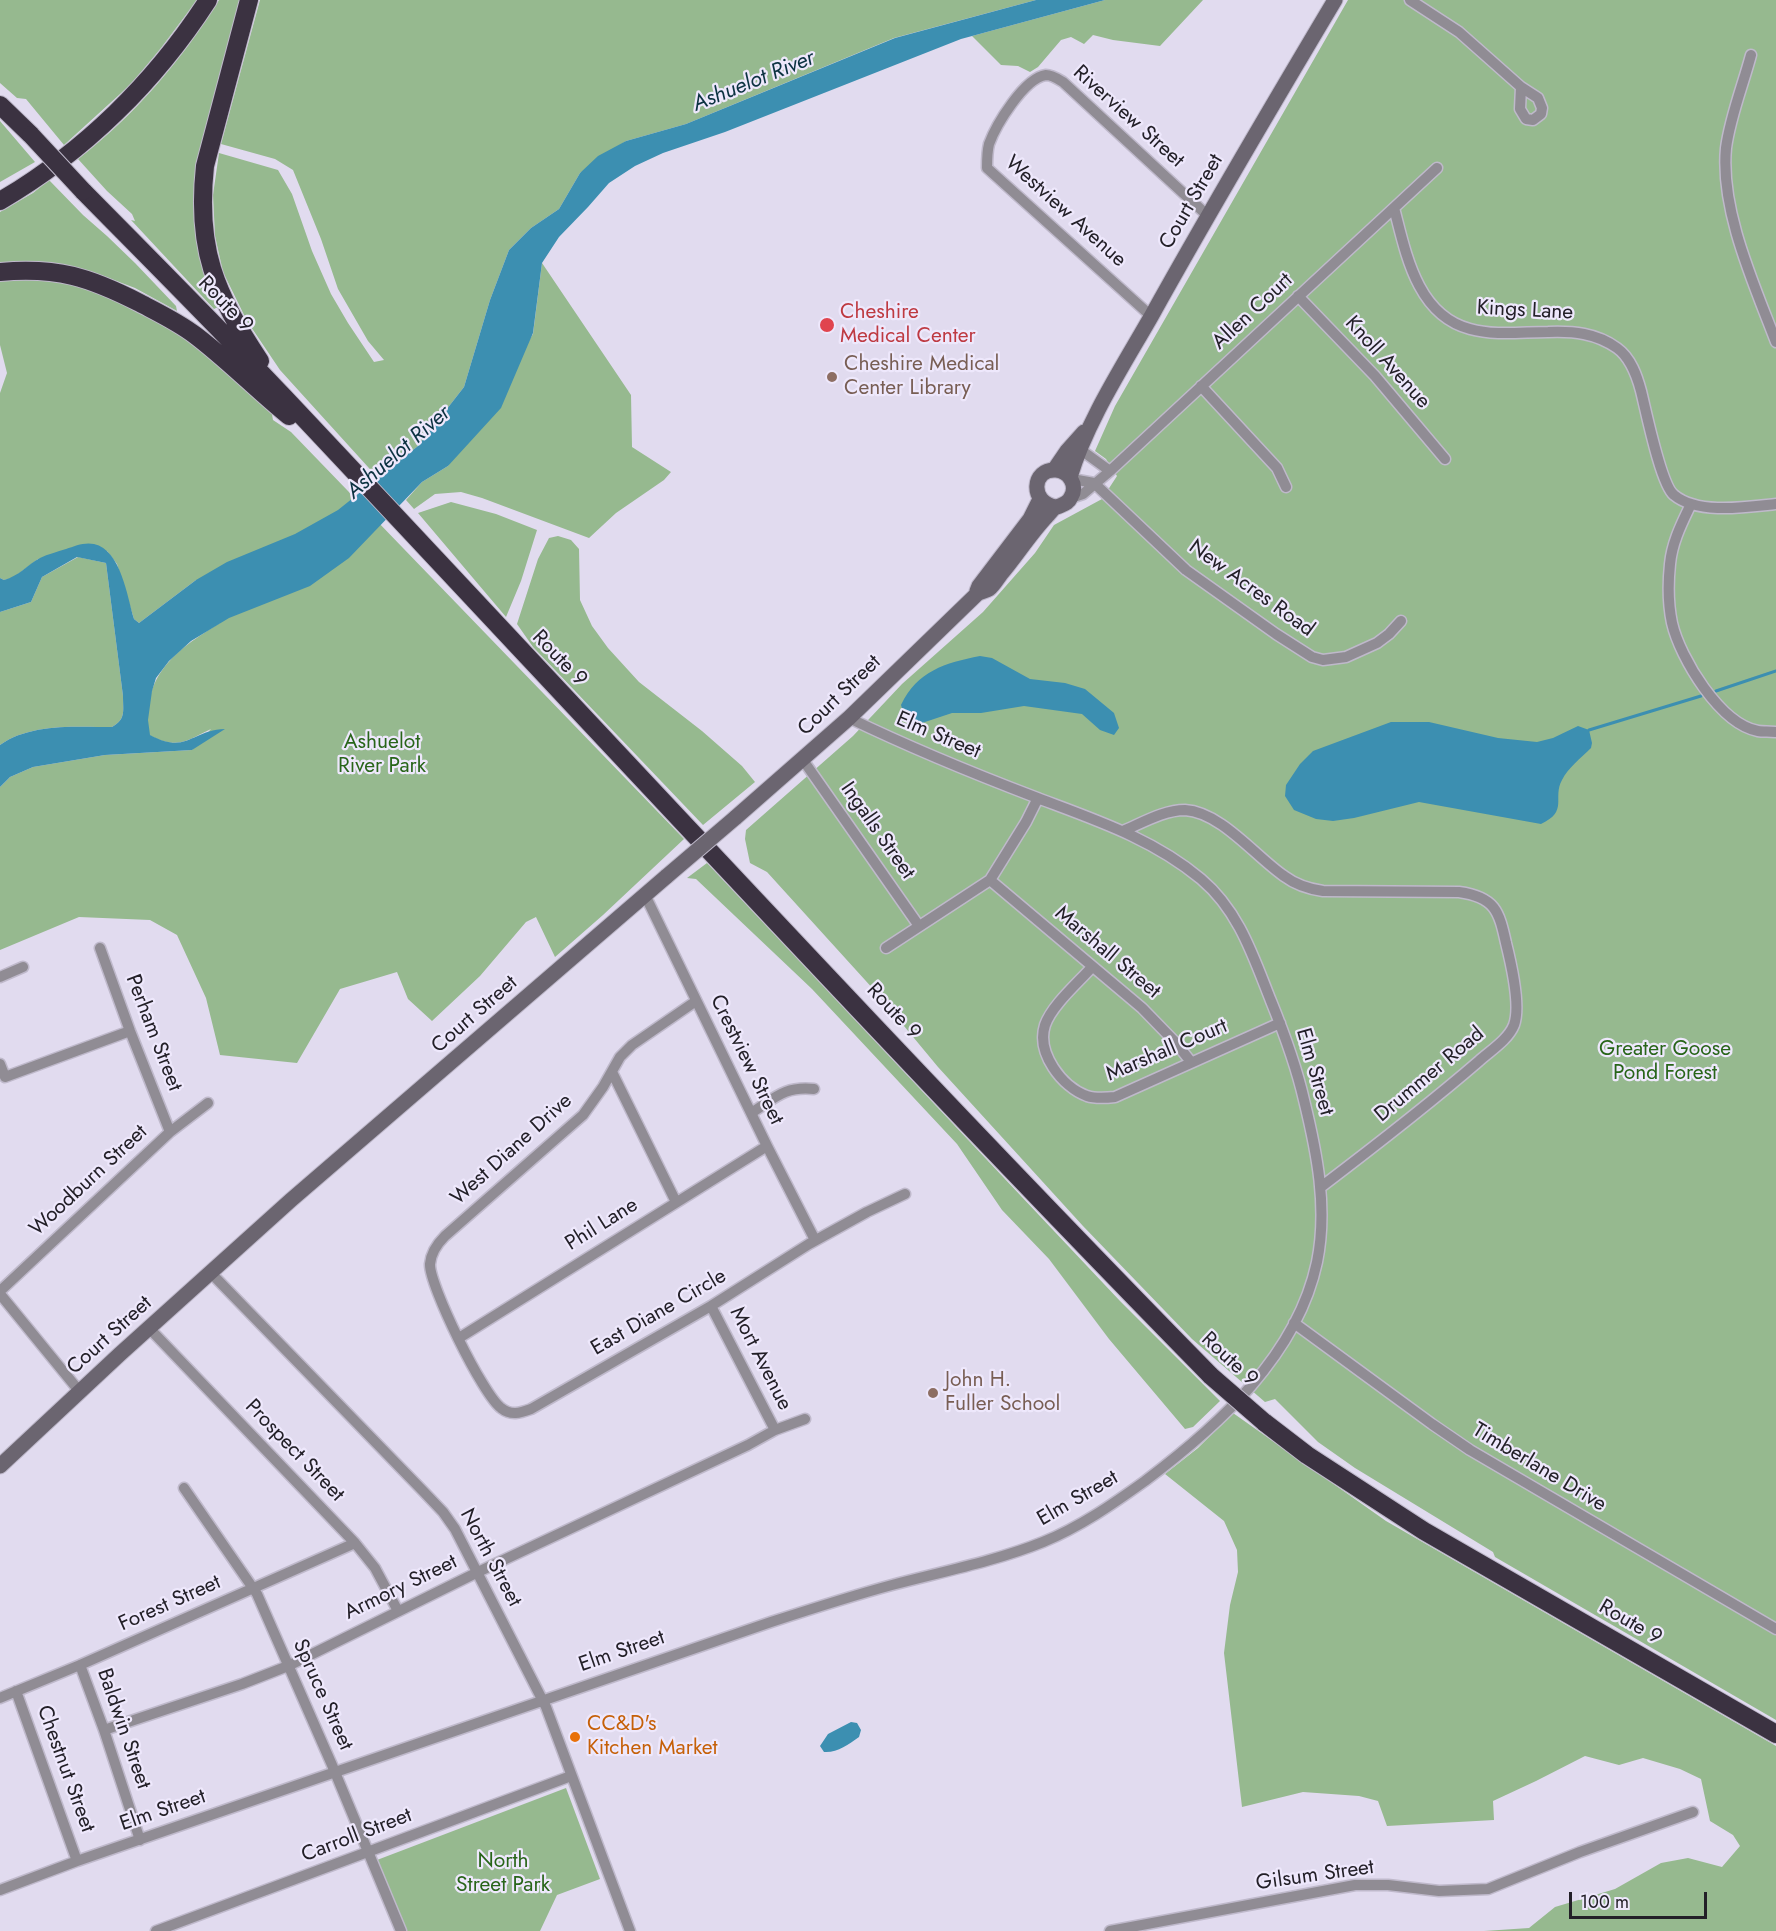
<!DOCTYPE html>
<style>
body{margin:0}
#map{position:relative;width:1776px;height:1931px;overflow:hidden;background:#e1dbef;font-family:Jost,sans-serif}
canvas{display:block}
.scale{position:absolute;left:1569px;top:1892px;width:138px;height:27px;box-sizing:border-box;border:3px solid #232028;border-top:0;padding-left:8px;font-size:18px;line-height:21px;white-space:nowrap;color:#232028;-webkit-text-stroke:4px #eee8fc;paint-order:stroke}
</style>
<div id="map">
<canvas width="1776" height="1931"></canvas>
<div class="scale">100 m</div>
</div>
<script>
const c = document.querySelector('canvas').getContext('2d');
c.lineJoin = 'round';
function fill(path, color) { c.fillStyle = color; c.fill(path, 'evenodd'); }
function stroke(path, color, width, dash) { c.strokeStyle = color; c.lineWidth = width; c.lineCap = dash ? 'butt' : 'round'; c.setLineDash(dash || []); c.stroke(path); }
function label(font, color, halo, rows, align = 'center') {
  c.font = font + ' Jost,sans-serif'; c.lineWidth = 4.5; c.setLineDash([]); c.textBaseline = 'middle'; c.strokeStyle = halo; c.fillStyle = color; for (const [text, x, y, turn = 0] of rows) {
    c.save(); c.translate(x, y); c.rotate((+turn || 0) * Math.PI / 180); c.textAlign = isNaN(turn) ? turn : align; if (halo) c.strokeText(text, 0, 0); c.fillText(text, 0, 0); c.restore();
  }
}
const green = new Path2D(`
 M0 0H197L161 48 131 84 64 145 26 99 17 98 0 83Z
 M219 0H246L203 165 218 302V307L214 309 131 220 135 221 132 214 107 191 78 159C135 115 181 61 219 0Z
 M260 0H1036L894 38 686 124 626 141 580 173 559 209 531 228 509 250 490 300 464 387 418 446 378 478 280 370 247 321 223 272 215 236 213 195 219 153 278 170 292 194 312 251 331 294 348 323 374 362 384 360 368 341 338 289 321 239 293 170 275 159 221 144Z
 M1105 0H1203L1160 46 1113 40 1093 35 1084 44 1071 37 1061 40 1038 67 1030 72 1018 66 1001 65 972 36Z
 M1348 0H1776V1720L1495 1557 1493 1552 1355 1468 1318 1442 1275 1399 1265 1402 1192 1339 1083 1226 938 1067 875 991 767 872 750 863 745 839 746 830 853 736 902 684 983 612 1035 553 1054 525 1102 499 1117 476 1106 459 1095 451 1115 406Z
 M0 121 35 162 0 182Z
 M49 180 83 215 107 236 135 263 176 306 177 311 135 288 98 274 63 267 0 266V212L33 193Z
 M542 263 631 395 632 447 671 472 664 480 616 513 589 538 482 498 461 492 435 494 414 509 406 500 422 482 448 466 533 334Z
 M44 276 85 283 181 331 271 409 273 420 291 432 684 839 603 915 555 957 536 917 526 922 480 976 432 1021 408 999 397 972 340 989 297 1063 220 1055 206 998 177 935 150 920 79 917 0 950V787L10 777 33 767 105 755 192 750 211 729C186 741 177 750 149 735 141 676 174 651 220 623L196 580 139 623 134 619 117 564 107 551 38 559 13 578 4 580 0 578V393L7 373 0 345V279Z
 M451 502 496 514 537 530 521 581 506 617 418 513Z
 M558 536 571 540 579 549 580 600 592 626 608 648 639 682 702 731 742 766 755 782 703 825 533 647 517 624 538 559 549 538Z
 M78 557 106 563 123 696C123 712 126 719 112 727 75 727 31 723 0 745V612L31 602 42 577Z
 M707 863 1120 1301 1220 1401 1193 1427 1185 1429 1109 1339 1049 1259 1002 1210 957 1144 812 989 696 879 687 878Z
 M1233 1413 1386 1521 1776 1746V1931H1484L1529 1928 1555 1907 1615 1889 1661 1863 1688 1858 1722 1867 1740 1846 1733 1835 1710 1821 1701 1779 1680 1769 1643 1758 1619 1765 1585 1756 1536 1781 1493 1801 1494 1820 1387 1826 1378 1801 1359 1796 1303 1792 1242 1807 1224 1653 1230 1605 1238 1572 1237 1550 1224 1521 1165 1474 1198 1448Z
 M566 1788 600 1879 557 1895 540 1931H407L377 1860Z`);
const water = new Path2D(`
 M1036 0H1105L961 39 725 132 663 153 635 166 609 183 588 207 559 237 542 263 533 333 501 408 448 466 422 482 349 558 310 586 229 618 191 641 169 661 156 678 152 691 148 720 150 735C187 755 191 730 225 729L192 750 105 755 33 767 10 777 0 787V745C31 723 75 727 112 727 126 719 123 712 123 696L106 563 77 557 42 577 31 602 0 612V578L4 580C19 576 27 565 40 558 48 554 57 552 66 549 75 546 84 542 94 544 121 550 127 596 134 619L139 623 196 580 227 562 295 534 338 510 418 446 464 387 490 300 509 250 531 228 559 209 580 173 598 156 626 141 686 124 895 38Z
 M980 656 992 658 1030 679 1065 683 1085 689 1114 713 1119 728 1114 735 1100 730 1082 714 1024 706 981 713H952L922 723 905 718 901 705C917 671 945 663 980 656Z
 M1391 722H1429L1498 738 1537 742 1553 738 1578 726 1589 730 1592 743 1591 748C1581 758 1568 768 1562 780 1552 798 1569 811 1541 824L1419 802 1354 818 1333 821 1316 819 1294 810 1285 796 1286 785 1300 764 1313 751Z
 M851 1722 857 1723 861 1730 859 1737C848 1745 837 1753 824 1752L820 1746 828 1734Z`);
const stream = new Path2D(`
 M1716 691 1776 671
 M1589 730 1701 696`);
const street = new Path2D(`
 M1410 0 1459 32 1521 87 1538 98 1542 108 1541 114 1533 120 1526 119 1520 109 1521 87
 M1751 55C1743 85 1730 117 1726 148 1720 210 1754 284 1776 342
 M1394 208C1406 254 1417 315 1470 329 1495 336 1522 332 1548 332 1573 331 1596 333 1617 348 1631 358 1637 376 1641 391 1646 411 1661 485 1674 495 1698 515 1747 507 1776 504
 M1298 296 1375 376 1445 459
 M1151 316 987 168C987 160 987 152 989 144 996 125 1024 78 1046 75 1052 75 1058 79 1063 82L1208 216
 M1201 386 1277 468 1286 487
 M1081 450 1110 471
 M1072 479 1094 483 1186 570 1276 634 1312 657 1323 660 1346 657 1377 643 1389 634 1401 621
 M1071 498 1083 494 1110 471 1437 168
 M1691 504C1682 523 1672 542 1670 564 1668 583 1668 604 1672 623 1680 658 1720 724 1758 731 1763 732 1770 731 1776 732
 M803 760 919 926
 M1123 831C1142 823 1164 810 1185 810 1221 812 1256 857 1284 876 1296 885 1309 889 1323 891L1459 892C1495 897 1499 911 1506 943 1511 963 1521 1006 1514 1025 1508 1040 1490 1051 1479 1061 1428 1105 1375 1146 1321 1187
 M990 880 1142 1008 1176 1043 1191 1062
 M645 895 767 1146 815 1240
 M100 948 130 1031 170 1132
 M886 948 990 880 1026 822 1038 798
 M1092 967C1078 983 1052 1005 1045 1025 1036 1053 1062 1087 1087 1096 1096 1099 1106 1098 1115 1097L1280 1023
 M0 977 23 967
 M696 1001 632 1045 620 1057 603 1087 583 1115 445 1236C437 1244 431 1252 430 1264 429 1285 483 1395 501 1408 511 1416 520 1413 531 1409L711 1306 809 1244 867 1212 905 1194
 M0 1064 5 1077 130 1031
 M612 1072 676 1202
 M751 1113C775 1098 784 1086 814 1089
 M211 1273 423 1491 443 1512 455 1529 546 1707 630 1931
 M0 1291 170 1132 208 1103
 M0 1294 80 1392
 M711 1306 775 1430
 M1294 1323 1432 1424 1470 1450 1776 1629
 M149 1328 355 1543 375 1568 398 1611
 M459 1338 767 1146
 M184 1488 257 1594 332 1765 401 1931
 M80 1665 104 1730 140 1840
 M16 1691 77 1861
 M0 1698 80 1665 355 1543
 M104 1730 242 1684 288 1666 478 1572 748 1445 775 1430 805 1419
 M0 1890 77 1861 771 1622C811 1609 851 1596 892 1585 941 1572 996 1561 1043 1542 1080 1527 1113 1504 1145 1481 1218 1426 1297 1356 1317 1262 1328 1208 1317 1153 1304 1100 1296 1065 1284 1033 1271 1001 1253 956 1239 911 1201 879 1152 838 1093 819 1035 797 972 773 909 747 849 718
 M156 1931 571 1776
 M1110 1931 1355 1885H1388L1439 1891 1488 1889 1580 1852 1693 1812`);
const secondary = new Path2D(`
 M1054 470 1067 451 1084 432
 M1070 477C1087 421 1123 366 1152 315 1211 209 1273 104 1335 0
 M977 591 979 586 1030 519 1040 499
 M735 818 849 718 977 594C980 592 986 591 989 589 994 585 997 579 1001 574 1017 555 1030 534 1047 516 1050 513 1053 508 1057 507 1063 504 1068 504 1071 497 1078 485 1069 471 1056 470 1032 468 1029 503 1056 507
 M0 1466 120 1354 291 1200 667 876`);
const highway = new Path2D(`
 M249 0 205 166C196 249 215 293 260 361
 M0 105 31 135
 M83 191C150 259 218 327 284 397 592 724 896 1055 1211 1376
 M0 201C84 152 155 82 208 0
 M0 272C58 267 89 277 140 303 159 313 178 322 195 335 228 360 257 390 289 416
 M1264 1422 1307 1455 1424 1531 1776 1734`);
const secondaryBridge = new Path2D(`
 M667 876 735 818`);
const highwayBridge = new Path2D(`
 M31 135 83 191
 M1211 1376 1264 1422`);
const markers = [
 [827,325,8,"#e0444e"],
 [832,377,6,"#8d6e63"],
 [933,1393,6,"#8d6e63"],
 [575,1737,6,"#e8710a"]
];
const streetNames = [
 ["Riverview Street",1128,117,42],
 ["Court Street",1192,202,-60],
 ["Westview Avenue",1065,212,42],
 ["Route 9",225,305,46],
 ["Kings Lane",1525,311,3],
 ["Allen Court",1253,312,-43],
 ["Knoll Avenue",1387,363,48],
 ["New Acres Road",1251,589,36],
 ["Route 9",559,659,46],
 ["Court Street",840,696,-44],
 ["Elm Street",938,736,23],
 ["Ingalls Street",877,831,55],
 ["Marshall Street",1107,953,40],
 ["Route 9",893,1012,47],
 ["Court Street",475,1015,-41],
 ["Perham Street",153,1033,69],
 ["Marshall Court",1167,1051,-23],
 ["Crestview Street",746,1060,64],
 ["Elm Street",1314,1072,74],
 ["Drummer Road",1430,1075,-40],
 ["West Diane Drive",512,1150,-42],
 ["Woodburn Street",89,1181,-43],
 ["Phil Lane",602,1225,-32],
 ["East Diane Circle",659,1313,-30],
 ["Court Street",110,1336,-42],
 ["Mort Avenue",760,1359,63],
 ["Route 9",1229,1360,43],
 ["Prospect Street",294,1451,46],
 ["Timberlane Drive",1539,1468,31],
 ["Elm Street",1078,1499,-30],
 ["North Street",490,1558,62],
 ["Armory Street",401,1588,-26],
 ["Forest Street",170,1604,-24],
 ["Route 9",1630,1623,30],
 ["Elm Street",622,1652,-19],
 ["Spruce Street",322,1695,66],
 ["Baldwin Street",123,1729,71],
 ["Chestnut Street",65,1769,70],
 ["Elm Street",163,1811,-19],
 ["Carroll Street",357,1836,-21],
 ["Gilsum Street",1315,1876,-8]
];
const healthNames = [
 ["Cheshire",840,313],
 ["Medical Center",840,337]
];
const educationNames = [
 ["Cheshire Medical",844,365],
 ["Center Library",844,389],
 ["John H.",945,1381],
 ["Fuller School",945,1405]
];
const parkNames = [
 ["Ashuelot",382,743],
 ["River Park",382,767],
 ["Greater Goose",1665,1050],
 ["Pond Forest",1665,1074],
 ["North",503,1862],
 ["Street Park",503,1886]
];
const foodNames = [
 ["CC&D's",587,1725],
 ["Kitchen Market",587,1749]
];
const waterNames = [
 ["Ashuelot River",754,82,-22],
 ["Ashuelot River",399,453,-41]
];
fill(green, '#96b98f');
fill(water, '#3c8fb1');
stroke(stream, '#3c8fb1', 3);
stroke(street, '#bfb9cb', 13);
stroke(secondary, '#bfb9cb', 17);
stroke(highway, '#bfb9cb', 20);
stroke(street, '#908c94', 10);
stroke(secondary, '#6b6570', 15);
stroke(highway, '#3b3241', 18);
stroke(secondaryBridge, '#bfb9cb', 17, []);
stroke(highwayBridge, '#bfb9cb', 20, []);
stroke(secondaryBridge, '#6b6570', 15);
stroke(highwayBridge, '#3b3241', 18);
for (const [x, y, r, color] of markers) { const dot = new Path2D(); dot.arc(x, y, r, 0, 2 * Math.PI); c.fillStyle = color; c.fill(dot); stroke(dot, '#eee8fc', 2); }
label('21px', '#232028', '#eee8fc', streetNames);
label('21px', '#be3a42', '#eee8fc', healthNames, 'left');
label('21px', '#785e54', '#eee8fc', educationNames, 'left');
label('21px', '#286519', '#eee8fc', parkNames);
label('21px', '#c56008', '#eee8fc', foodNames, 'left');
label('italic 22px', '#0c3241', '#eee8fc', waterNames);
</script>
